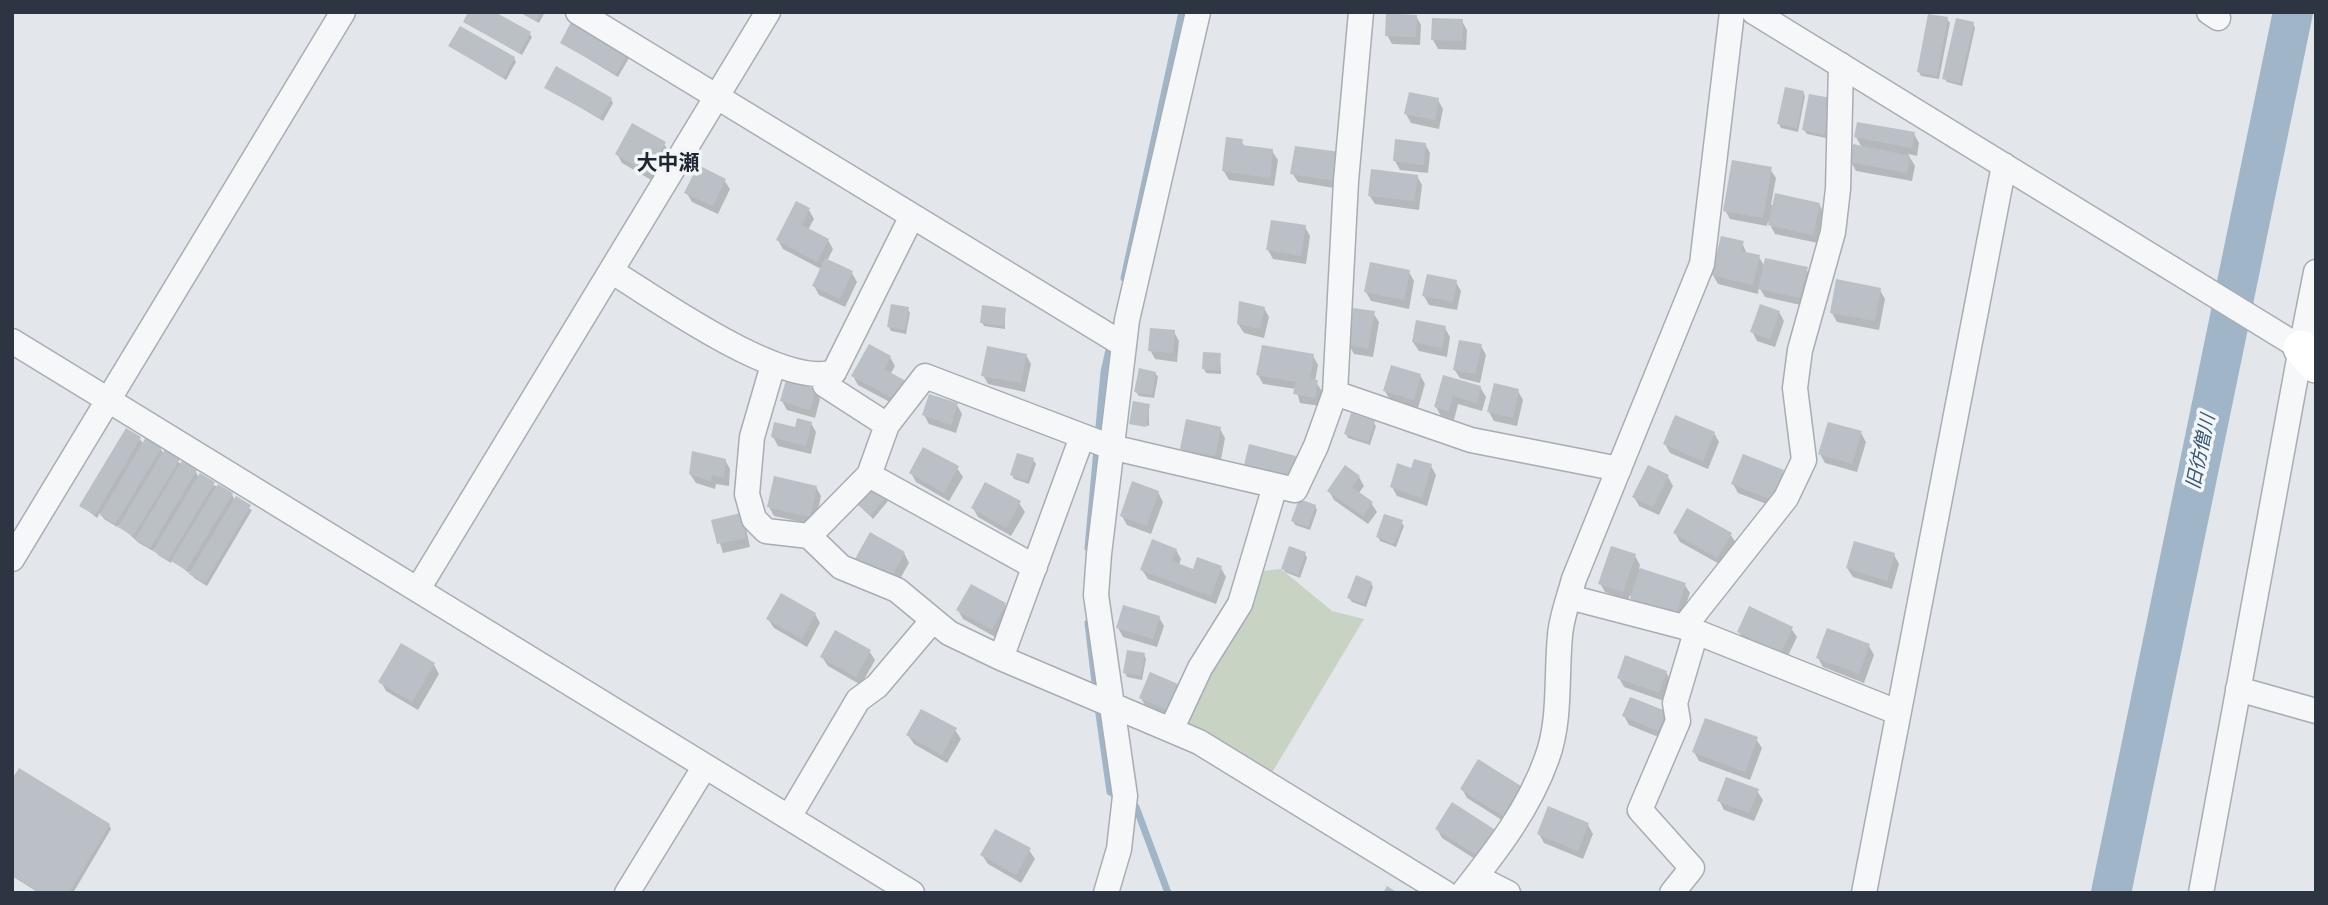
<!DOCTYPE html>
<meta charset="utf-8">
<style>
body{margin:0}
#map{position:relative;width:2328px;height:905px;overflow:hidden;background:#e3e6ea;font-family:Roboto,sans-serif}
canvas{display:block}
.frame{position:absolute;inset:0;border:14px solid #2c3541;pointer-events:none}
</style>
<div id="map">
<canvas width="2328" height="905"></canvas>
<div class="frame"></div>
</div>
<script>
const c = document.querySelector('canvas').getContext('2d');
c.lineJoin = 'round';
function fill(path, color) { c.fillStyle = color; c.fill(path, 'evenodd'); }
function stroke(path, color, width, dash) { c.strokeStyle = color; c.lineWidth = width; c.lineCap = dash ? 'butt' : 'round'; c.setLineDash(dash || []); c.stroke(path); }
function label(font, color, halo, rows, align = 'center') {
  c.font = font + ' Roboto,"Noto Sans JP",sans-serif'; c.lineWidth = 7; c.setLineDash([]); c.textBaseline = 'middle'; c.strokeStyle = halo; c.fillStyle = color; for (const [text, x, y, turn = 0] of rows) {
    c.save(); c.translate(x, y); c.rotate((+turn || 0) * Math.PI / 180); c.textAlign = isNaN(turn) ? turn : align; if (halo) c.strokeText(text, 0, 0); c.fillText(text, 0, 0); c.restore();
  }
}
const green = new Path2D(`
 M1281 569 1332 611 1364 619 1267 781 1175 725 1250 572Z`);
const shadow = new Path2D(`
 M519 12H545L539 23Z
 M1416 16 1421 25 1420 45 1392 44 1387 35Z
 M1947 19 1950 23 1939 79 1921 76 1919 72Z
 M1462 21 1467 30 1466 50 1438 49 1433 40Z
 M465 22 529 33 532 37 522 55Z
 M1973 24 1975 28 1962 86 1947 82 1944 78Z
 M562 43 626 54 629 58 618 77Z
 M450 46 514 58 516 62 506 80Z
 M546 87 611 99 613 103 603 121Z
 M1803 92 1805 96 1798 132 1781 128 1779 124Z
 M1438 100 1443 109 1439 129 1411 123 1406 114Z
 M1833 104 1826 138 1807 134 1804 130Z
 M1914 134 1919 143 1917 156 1908 154 1915 166 1912 181 1856 171 1851 162 1862 148 1856 137Z
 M1241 141 1245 147 1272 151 1278 160 1274 186 1229 180 1223 170Z
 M664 144 670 153 653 181 622 163 617 154Z
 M1425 144 1430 153 1428 173 1400 170 1395 161Z
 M1338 154 1340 189 1298 182 1292 173Z
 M1770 169 1776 178 1771 205 1819 204 1824 213 1818 243 1775 234 1768 221 1767 226 1730 219 1725 210Z
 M1417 176 1422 185 1419 210 1375 204 1369 195Z
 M724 180 730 189 718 214 692 202 686 192Z
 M809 210 814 219 808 230 828 240 833 249 827 261 852 273 857 282 845 307 819 295 814 286 821 269 783 249 778 240Z
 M1305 227 1310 236 1306 264 1273 259 1268 250Z
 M1742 243 1747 254 1759 257 1765 267 1806 269 1812 278 1805 306 1765 297 1759 287 1758 294 1718 284 1713 275Z
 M1409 272 1414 281 1409 309 1371 301 1366 292Z
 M1456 282 1461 291 1457 310 1429 305 1424 296Z
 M1880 290 1885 299 1879 330 1837 322 1832 313Z
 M1264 308 1269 317 1264 338 1244 333 1238 324Z
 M908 309 910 313 906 334 891 331 889 327Z
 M1005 310V329L984 326 982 322Z
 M1779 312 1784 321 1775 347 1757 341 1752 331Z
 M1373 313 1379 322 1373 357 1354 354 1349 345Z
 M1445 328 1450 337 1447 357 1419 351 1413 342Z
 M1174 332 1179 341 1177 362 1155 359 1150 350Z
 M1481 346 1486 355 1480 383 1460 378 1454 369Z
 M1026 355 1031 364 1025 392 988 384 983 375Z
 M1220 355 1221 374 1206 373 1204 369Z
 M1313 356 1318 365 1315 381 1322 391 1320 406 1300 403 1296 389 1263 384 1258 375Z
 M890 357 895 366 890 375 901 408 858 385 853 376Z
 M1155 373 1158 377 1154 398 1139 396 1136 392Z
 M1420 375 1425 384 1418 408 1390 400 1385 391Z
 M1444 377 1480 387 1486 397 1482 411 1458 404 1454 420 1441 416 1436 407Z
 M815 390 820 399 815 418 787 410 782 401Z
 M1518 391 1523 400 1517 426 1494 421 1489 412Z
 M957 405 962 414 956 433 929 424 924 415Z
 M1149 406V426L1131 423Z
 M1373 422 1376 426 1370 445 1348 438 1346 434Z
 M811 423 816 432 811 454 778 446 773 437Z
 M1220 429 1225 438 1220 465 1187 457 1182 448Z
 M1714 433 1719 442 1708 469 1670 453 1665 444Z
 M1861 433 1866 442 1857 472 1825 463 1820 454Z
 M140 439 144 445 160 448 164 454 196 472 199 478 232 494 235 501 252 510 207 586 194 578 190 571 189 573 172 560 171 563 158 555 154 549 153 551 139 543 119 525 117 527 104 519 100 513 97 518 82 506Z
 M725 460 730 469 729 486 716 484 715 489 696 483 690 474Z
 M1033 460 1036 464 1029 484 1014 479 1012 475Z
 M1431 466 1436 475 1427 506 1397 496 1392 487 1412 470Z
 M957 468 963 477 949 501 916 482 911 473Z
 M1783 472 1788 481 1777 508 1738 493 1733 484Z
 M1359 477 1364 486 1358 494 1371 503 1377 512 1368 524 1334 500 1329 491Z
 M1668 477 1673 486 1659 515 1639 506 1634 497Z
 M816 487 821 496 815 525 774 516 769 507Z
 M1158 492 1163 502 1151 534 1127 525 1122 516Z
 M885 497 888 501 873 519 857 502Z
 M1019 503 1025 512 1011 536 978 517 973 508Z
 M1315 506 1317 510 1310 530 1295 525 1293 521Z
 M713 521 745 524 750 547 723 553Z
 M1401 522 1404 526 1396 547 1380 541 1378 537Z
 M1675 533 1730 534 1736 543 1723 566 1680 542Z
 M1176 550 1181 559 1179 565 1194 571 1221 568 1226 577 1216 604 1148 579 1142 570Z
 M904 553 909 563 896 586 863 568 857 559Z
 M1305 554 1307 558 1300 578 1285 572 1283 568Z
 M1894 555 1899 564 1892 589 1853 577 1847 568Z
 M1635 556 1640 565 1639 569 1684 584 1690 593 1680 622 1637 608 1630 595 1628 600 1605 592 1600 583Z
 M1371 583 1373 587 1366 607 1352 602 1349 598Z
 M1005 605 1010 614 997 638 963 619 958 610Z
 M815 614 820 623 807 647 774 628 768 619Z
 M1159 617 1164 626 1157 647 1123 637 1118 628Z
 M1791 628 1797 637 1786 660 1744 641 1739 632Z
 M1869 646 1874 655 1864 683 1823 667 1818 658Z
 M869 651 875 660 861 685 828 666 822 657Z
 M1144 655 1146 659 1142 680 1127 677 1125 673Z
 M434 665 439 674 418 710 386 691 381 682Z
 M1666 672 1671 681 1664 701 1624 687 1619 678Z
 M1177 685 1182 694 1172 718 1146 707 1141 698Z
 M1664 712 1670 722 1663 739 1629 725 1624 716Z
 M955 730 961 739 947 763 914 744 908 735Z
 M1756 739 1762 748 1750 780 1699 761 1694 752Z
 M12 782 109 825 111 829 73 893H39L12 876Z
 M1520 788 1525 797 1508 824 1467 798 1462 789Z
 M1757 791 1763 800 1754 821 1724 810 1719 800Z
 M1452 805 1486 866 1442 838 1437 829Z
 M1588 825 1593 834 1583 859 1544 843 1539 834Z
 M1029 850 1035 859 1021 883 988 864 982 855Z`);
const stream = new Path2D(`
 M1124 278 1182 12
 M1088 548 1104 372 1111 341
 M1088 623 1096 691
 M1098 707 1110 792 1119 797
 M1129 803 1136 807 1168 893`);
const river = new Path2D(`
 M2111 893 2293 12`);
const building = new Path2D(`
 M468 12H495L531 32 519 53 463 22Z
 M521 12H541L536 21Z
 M1386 13 1417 15 1416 37 1385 36Z
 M1928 14 1948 17 1937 76 1917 72Z
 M1432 18 1463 19 1462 41 1431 40Z
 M1956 18 1974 22 1960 83 1942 79Z
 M571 22 628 53 616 74 560 43Z
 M460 26 515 57 504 78 448 46Z
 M556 66 612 98 600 118 544 88Z
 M1785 87 1804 91 1797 128 1777 124Z
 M1409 92 1439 98 1435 120 1404 114Z
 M1809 94 1831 98 1824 135 1802 130Z
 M1857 122 1915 132 1912 148 1854 137Z
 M632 123 666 142 648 173 615 154Z
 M1226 137 1243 139 1242 145 1273 149 1270 178 1222 171Z
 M1395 139 1426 143 1424 165 1393 161Z
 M1853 144 1910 156 1907 173 1849 162Z
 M1295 146 1340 152 1335 181 1290 174Z
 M1732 160 1772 167 1763 218 1723 211Z
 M698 165 726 179 713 206 684 193Z
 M1371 169 1418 175 1414 201 1368 196Z
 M1775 193 1820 203 1813 235 1768 225Z
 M796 201 810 208 802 225 829 239 817 262 776 240Z
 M1271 220 1306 225 1301 256 1266 250Z
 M1721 236 1744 241 1741 251 1760 255 1753 285 1711 275Z
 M825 258 853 271 840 299 812 286Z
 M1765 258 1808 267 1800 298 1758 289Z
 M1370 262 1410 270 1404 300 1364 292Z
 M1427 274 1457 280 1453 302 1422 296Z
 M1836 279 1881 288 1875 321 1830 313Z
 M1239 301 1265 307 1260 329 1237 324Z
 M891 304 909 307 905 330 887 327Z
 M1760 304 1780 311 1770 339 1750 332Z
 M982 305 1006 308 1004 326 980 323Z
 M1353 308 1375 311 1368 349 1347 345Z
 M1416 320 1446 326 1442 348 1412 342Z
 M1150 328 1175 330 1173 353 1148 351Z
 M1459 340 1482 344 1475 374 1453 370Z
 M869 344 891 356 884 369 906 381 896 400 851 376Z
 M1262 345 1314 354 1310 379 1318 380 1315 398 1293 394 1296 382 1256 375Z
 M987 346 1027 354 1021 383 981 376Z
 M1203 352 1221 353 1219 371 1202 369Z
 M1391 365 1421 374 1414 400 1383 391Z
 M1139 368 1156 372 1152 395 1134 392Z
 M1443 375 1481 386 1477 403 1453 396 1449 411 1434 407Z
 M786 380 816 389 810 410 780 401Z
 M1494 383 1519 389 1513 418 1487 412Z
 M929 394 958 403 951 425 922 415Z
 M1133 401 1150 404 1146 427 1129 424Z
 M1351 413 1375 421 1368 442 1344 434Z
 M1675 415 1715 432 1703 461 1663 444Z
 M797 418 812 422 806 446 771 437 774 422 795 427Z
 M1186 419 1221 427 1215 456 1180 449Z
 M1828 422 1862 431 1852 464 1818 454Z
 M126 428 141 437 95 515 79 506Z
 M146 437 162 447 115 524 100 515Z
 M1249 444 1296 456 1291 476 1244 465Z
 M923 447 959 466 944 493 909 473Z
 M165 449 180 459 133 536 118 527Z
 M692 451 726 459 724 478 712 475 711 481 689 474Z
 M1017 453 1034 458 1027 481 1010 475Z
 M1743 454 1784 470 1772 500 1731 484Z
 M1414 459 1432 464 1422 498 1390 487 1397 463 1411 468Z
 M182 461 197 470 150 548 135 539Z
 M1345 465 1360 476 1352 487 1373 502 1363 516 1327 491Z
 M1648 465 1669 475 1653 507 1632 497Z
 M200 473 215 482 168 560 153 551Z
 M774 476 817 486 810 517 767 507Z
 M1132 481 1159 491 1147 526 1120 516Z
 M985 482 1021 501 1006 528 971 508Z
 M871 483 887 496 870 516 855 502Z
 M218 484 233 493 186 570 171 561Z
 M236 496 251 505 205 583 189 574Z
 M1299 499 1316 505 1308 527 1291 521Z
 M1687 508 1732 533 1717 558 1673 533Z
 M741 513 746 538 717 544 711 520Z
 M1384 514 1403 520 1394 544 1376 537Z
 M870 532 905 552 891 578 855 559Z
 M1152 539 1177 549 1172 561 1193 569 1197 557 1222 566 1211 596 1140 570Z
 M1854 541 1895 553 1887 581 1846 568Z
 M1289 546 1306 552 1298 575 1281 569Z
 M1611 546 1636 554 1623 592 1598 584Z
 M1640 568 1686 583 1676 614 1630 599Z
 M1356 575 1372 582 1364 604 1347 598Z
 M971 584 1006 603 992 630 956 610Z
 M781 593 816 613 802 639 766 619Z
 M1123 605 1160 616 1153 639 1116 628Z
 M1749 606 1793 627 1781 652 1737 632Z
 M1827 628 1870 644 1859 674 1816 658Z
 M835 630 871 650 856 677 820 657Z
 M401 643 435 663 412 702 378 682Z
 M1127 650 1145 653 1141 676 1123 673Z
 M1625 655 1667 671 1659 693 1617 678Z
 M1150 672 1178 684 1167 710 1139 698Z
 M1630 697 1666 711 1658 731 1622 716Z
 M921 709 957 728 942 755 906 735Z
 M1705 718 1758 737 1745 772 1692 752Z
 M1478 759 1521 786 1503 816 1460 789Z
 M19 768 110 824 69 893H42L12 875V779Z
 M1726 777 1759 789 1749 813 1717 801Z
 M1452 802 1497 831 1481 858 1435 829Z
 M1548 806 1589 823 1578 851 1537 834Z
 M995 829 1031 848 1016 875 980 855Z
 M1387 886 1398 893H1383Z`);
const street = new Path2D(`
 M578 12 1124 345
 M1754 12 2301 348 2201 893
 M2209 12 2218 18
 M611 271C657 299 782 389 834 372L912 216
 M12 341 912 893
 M2301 348 2316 272
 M773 365 752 437 747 494 754 519 766 531 809 536 841 567 897 590 949 633 1001 658 1199 742 1445 893
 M824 375 825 385 887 425
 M1335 393 1471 440 1619 469
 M809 536 869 475
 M12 559 343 12
 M1035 567 869 475 887 425 925 376 1111 447 1295 490 1316 446 1335 393 1346 181 1361 12
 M418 589 768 12
 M1569 597 1684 627 1897 712
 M1684 627 1786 498 1804 460 1795 388 1800 350 1833 232 1838 189 1841 65
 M1001 658 1082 437
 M2238 689 2316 711
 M1171 730 1200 668 1240 604 1275 486
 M789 817 858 700 877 686 933 620
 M1476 877 1508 893
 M627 893 705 766
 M1106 893 1119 849 1125 796 1096 595 1099 554 1127 320 1198 12
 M1463 893C1496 851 1529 809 1547 758 1561 720 1556 676 1560 636 1561 618 1569 598 1574 579L1702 264 1732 12
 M1672 893 1692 868 1640 810 1678 721 1675 703 1696 632
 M1864 893 2004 165`);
const secondary = new Path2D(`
 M2301 348 2316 365`);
const waterNames = [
 ["旧彷僧川",2202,452,-78]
];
const quarterNames = [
 ["大中瀬",668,165]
];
fill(green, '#c9d3c4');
fill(shadow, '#0003');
stroke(stream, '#a0b5c7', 7);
stroke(river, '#a0b5c7', 40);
fill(building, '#bac0c6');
stroke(street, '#a8adb4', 27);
stroke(secondary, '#a8adb4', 38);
stroke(street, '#f5f7f8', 24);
stroke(secondary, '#fff', 35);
label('italic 19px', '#385672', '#f2f5f7', waterNames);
label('bold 21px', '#1e2632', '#f2f5f7', quarterNames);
</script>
